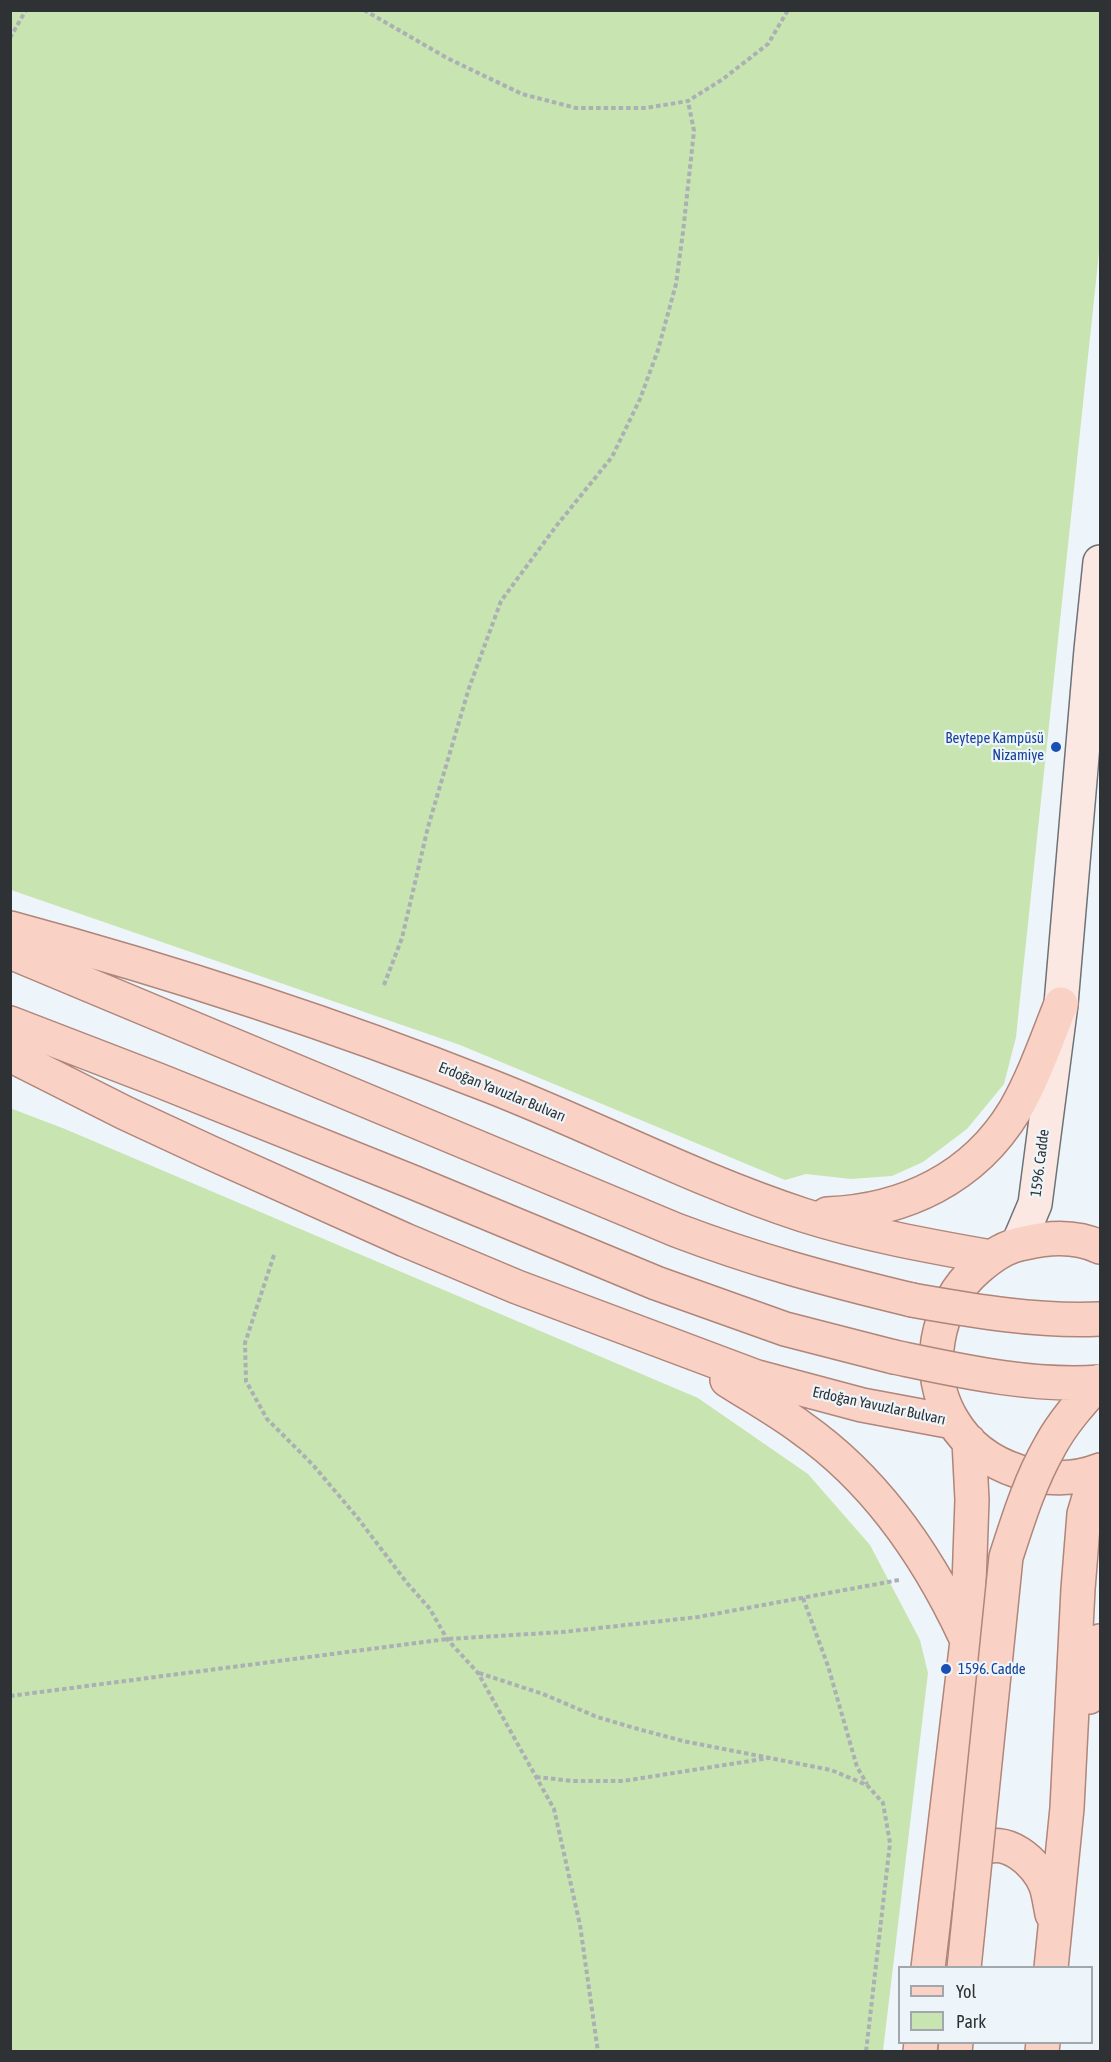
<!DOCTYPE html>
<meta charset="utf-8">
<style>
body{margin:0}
#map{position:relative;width:1111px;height:2062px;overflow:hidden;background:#eef5fa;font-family:"Asap Condensed",sans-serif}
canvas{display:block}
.frame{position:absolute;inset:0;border:12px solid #2f3234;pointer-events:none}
.legend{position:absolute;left:898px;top:1966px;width:195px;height:78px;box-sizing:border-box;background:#eef5fa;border:2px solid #a2a7ab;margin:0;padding:8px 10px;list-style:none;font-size:18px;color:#2f3234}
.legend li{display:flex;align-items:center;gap:12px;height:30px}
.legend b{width:30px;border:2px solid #a2a7ab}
</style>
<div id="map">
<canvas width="1111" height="2062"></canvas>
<div class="frame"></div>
<ul class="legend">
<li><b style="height:8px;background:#f9d1c5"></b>Yol</li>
<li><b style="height:16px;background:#c8e4b1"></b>Park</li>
</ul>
</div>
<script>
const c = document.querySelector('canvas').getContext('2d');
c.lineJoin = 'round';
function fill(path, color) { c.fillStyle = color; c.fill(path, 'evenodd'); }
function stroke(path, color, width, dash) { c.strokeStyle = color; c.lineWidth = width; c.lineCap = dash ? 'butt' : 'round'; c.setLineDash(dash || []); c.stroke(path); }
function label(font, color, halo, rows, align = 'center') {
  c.font = font + ' "Asap Condensed",sans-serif'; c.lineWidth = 4.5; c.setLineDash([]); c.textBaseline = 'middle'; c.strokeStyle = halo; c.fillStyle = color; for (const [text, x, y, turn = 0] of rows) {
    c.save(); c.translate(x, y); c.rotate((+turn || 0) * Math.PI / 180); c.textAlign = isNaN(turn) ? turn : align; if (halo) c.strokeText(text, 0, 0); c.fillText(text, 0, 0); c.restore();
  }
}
const green = new Path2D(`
 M11 10 1100 11V243L1016 1037 1004 1084 967 1129 923 1162 892 1176 851 1179 806 1174 785 1180 460 1045 11 890Z
 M10 1108 65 1129 698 1398 808 1474 870 1545 920 1640 928 1673 883 2051H11Z`);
const path = new Path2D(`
 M364 10 447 58 522 94 576 108H646L688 101 723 79 768 44 788 10
 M10 38 26 10
 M384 985 402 938 428 827 469 688 501 601 557 525 612 457 640 399 658 350 676 284 683 232 694 131 688 101
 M274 1255 245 1343 246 1381 267 1419 313 1465 357 1517 407 1583 430 1609 447 1639 478 1673 554 1809 580 1925 598 2052
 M803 1598 828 1666 857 1767 867 1784
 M479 1673 543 1694 597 1717 638 1729 683 1741 831 1770 867 1785 883 1803 890 1843 866 2052
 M10 1696 447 1639 563 1632 698 1617 899 1580
 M536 1777 573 1781H623L769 1758`);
const secondary = new Path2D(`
 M1018 1244 1035 1204 1061 1004 1091 650 1100 562`);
const primary = new Path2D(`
 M10 928C173 972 333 1024 490 1086 595 1127 696 1180 803 1215 863 1234 928 1246 991 1257
 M10 952 676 1230C755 1260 829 1280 912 1300
 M10 1023 158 1080 415 1183 656 1283 785 1329 894 1357
 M10 1055 125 1113 209 1152 405 1240 517 1287 757 1377 862 1405 953 1422
 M827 1214C905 1211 974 1178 1015 1110 1034 1077 1047 1039 1061 1004
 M1100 1247C1077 1236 1050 1237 1025 1243 1006 1246 992 1256 978 1268 935 1305 923 1372 953 1421 982 1470 1049 1490 1100 1470
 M727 1380C752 1396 779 1411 803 1429 875 1480 928 1557 965 1636
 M1089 1697 1100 1641
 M961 1873C966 1866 972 1856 979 1851 1004 1833 1038 1863 1046 1886 1049 1895 1050 1905 1052 1914
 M928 1968 967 1641 972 1500 969 1441
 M1051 1968 1067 1808 1078 1589 1084 1514 1097 1471
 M920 2052 921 2042
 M955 2052 956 2042
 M1042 2052 1043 2042`);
const primaryBridge = new Path2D(`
 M912 1300C975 1311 1037 1322 1100 1319
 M894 1357C961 1371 1031 1387 1100 1382
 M964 1968 1006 1557C1018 1520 1030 1481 1050 1446 1063 1422 1082 1401 1100 1381`);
const markers = [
 [1056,747,6,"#1a4fb4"],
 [946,1669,6,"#1a4fb4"]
];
const transitNames = [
 ["Beytepe Kampüsü",1044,738],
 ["Nizamiye",1044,755],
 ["1596. Cadde",958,1669,"left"]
];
const streetNames = [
 ["Erdoğan Yavuzlar Bulvarı",502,1092,22],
 ["1596. Cadde",1040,1163,-83],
 ["Erdoğan Yavuzlar Bulvarı",879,1406,12]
];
fill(green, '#c8e4b1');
stroke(secondary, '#6c7276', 36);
stroke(primary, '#b0857a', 36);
stroke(path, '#abb0b4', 4, [4.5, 3]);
stroke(secondary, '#fce8e2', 33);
stroke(primary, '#f9d1c5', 33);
stroke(primaryBridge, '#b0857a', 36, []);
stroke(primaryBridge, '#f9d1c5', 33);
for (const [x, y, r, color] of markers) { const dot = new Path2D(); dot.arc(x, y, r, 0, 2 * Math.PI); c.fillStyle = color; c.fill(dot); stroke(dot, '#eef5fa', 2); }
label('15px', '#164399', '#eef5fa', transitNames, 'right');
label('15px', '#2f3234', '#eef5fa', streetNames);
</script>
